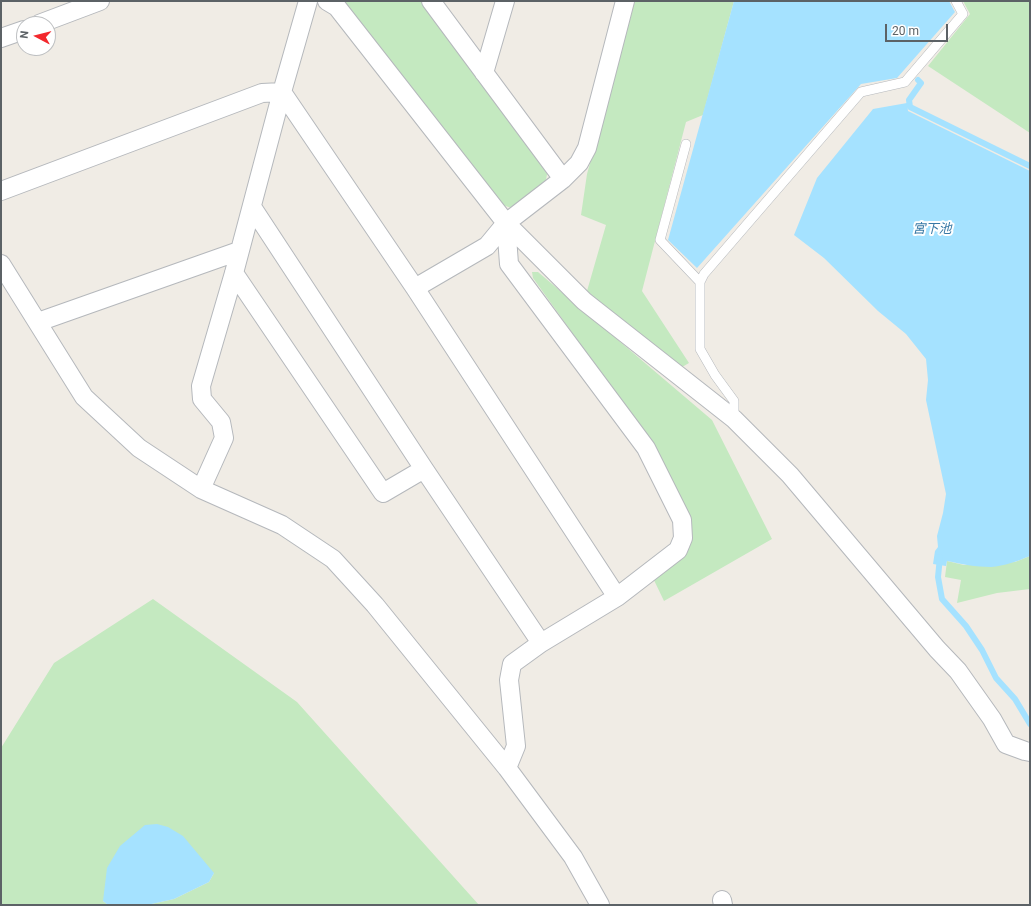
<!DOCTYPE html>
<meta charset="utf-8">
<style>
body{margin:0}
#map{position:relative;width:1031px;height:906px;overflow:hidden;background:#f0ece5;font-family:Roboto,sans-serif}
canvas{display:block}
.frame{position:absolute;inset:0;border:2px solid #5c6266;pointer-events:none}
.north{position:absolute;left:16px;top:16px;width:40px;height:40px;box-sizing:border-box;background:#fff;border:1px solid #bec0c2;border-radius:50%;rotate:277deg;font-size:11px;font-weight:700;line-height:16px;text-align:center;color:#5c6266}
.north::after{content:'';display:block;margin:auto;width:14px;height:18px;background:#f3282d;clip-path:polygon(50% 0,100% 100%,50% 72%,0 100%)}
.scale{position:absolute;left:885px;top:24px;width:63px;height:18px;box-sizing:border-box;border:2px solid #5c6266;border-top:0;padding-left:5px;font-size:12px;line-height:14px;white-space:nowrap;color:#5c6266;-webkit-text-stroke:3px #fff;paint-order:stroke}
</style>
<div id="map">
<canvas width="1031" height="906"></canvas>
<div class="frame"></div>
<div class="north">N</div>
<div class="scale">20 m</div>
</div>
<script>
const c = document.querySelector('canvas').getContext('2d');
c.lineJoin = 'round';
function fill(path, color) { c.fillStyle = color; c.fill(path, 'evenodd'); }
function stroke(path, color, width, dash) { c.strokeStyle = color; c.lineWidth = width; c.lineCap = dash ? 'butt' : 'round'; c.setLineDash(dash || []); c.stroke(path); }
function label(font, color, halo, rows, align = 'center') {
  c.font = font + ' Roboto,"Noto Sans JP",sans-serif'; c.lineWidth = 4; c.setLineDash([]); c.textBaseline = 'middle'; c.strokeStyle = halo; c.fillStyle = color; for (const [text, x, y, turn = 0] of rows) {
    c.save(); c.translate(x, y); c.rotate((+turn || 0) * Math.PI / 180); c.textAlign = isNaN(turn) ? turn : align; if (halo) c.strokeText(text, 0, 0); c.fillText(text, 0, 0); c.restore();
  }
}
const green = new Path2D(`
 M339 1H425L548 169 546 180 511 208 503 205Z
 M635 1H734L703 115 686 122 642 291 689 363 677 370 587 291 606 225 581 215 587 174Z
 M963 1H1030V133L928 66 970 14Z
 M532 272H538L712 420 772 539 664 601 652 576 687 551 653 446 533 278Z
 M1030 556V589L997 593 957 603 961 580 945 577 947 561 964 565 1015 562Z
 M153 599 297 702 479 905H147L174 899 209 882 214 873 103 901 108 905H1V748L54 663Z`);
const water = new Path2D(`
 M734 1H949L955 12 897 78 861 84 697 268 668 240Z
 M907 103 908 111 1030 171V556C1018 561 1004 566 991 567 976 567 961 564 947 561L946 566 933 564 935 551 938 547 937 536 943 513 946 494 926 400 928 380 926 359 906 334 878 311 824 258 794 235 817 178 873 109Z
 M157 824 168 827 183 836 214 873 209 882 174 899 147 905H108L103 901 107 868 120 846 145 825Z`);
const stream = new Path2D(`
 M918 80 921 83 909 100 910 107 1030 166
 M940 557 938 577 942 599 966 626 982 650 996 678 1015 699 1030 724`);
const service = new Path2D(`
 M686 144 660 240 700 282
 M734 419V401L715 375 700 349V282L704 274 861 92 905 82 963 14 956 1`);
const minor = new Path2D(`
 M327 1 337 7 506 223 584 301 734 419 790 475 937 649 958 671 992 719 1006 744 1025 751 1030 752
 M431 1 563 179
 M39 24 100 1
 M1 38 24 30
 M484 73 505 1
 M1 191 262 93 282 92 415 288 617 597
 M252 207 424 469 541 643
 M506 223 509 264 646 448 682 520 683 538 678 550 617 597 541 643 512 664 509 680 516 746 507 768
 M1 264 84 397 139 448 201 489 282 525 333 559 375 605 507 768 573 857 600 905
 M234 273 383 493 424 469
 M415 288 487 246 506 223 563 179 579 163 587 148 625 1
 M38 322 239 251
 M201 489 224 438 221 422 202 399 201 386 234 273 282 92 308 1
 M722 900 723 905`);
const waterNames = [
 ["宮下池",932,230]
];
fill(green, '#c4e9c0');
fill(water, '#a5e2ff');
stroke(stream, '#a5e2ff', 6);
stroke(service, '#b5b8bc', 10);
stroke(minor, '#b5b8bc', 20);
stroke(service, '#fff', 9);
stroke(minor, '#fff', 18);
label('italic 13px', '#3778a5', '#fff', waterNames);
</script>
